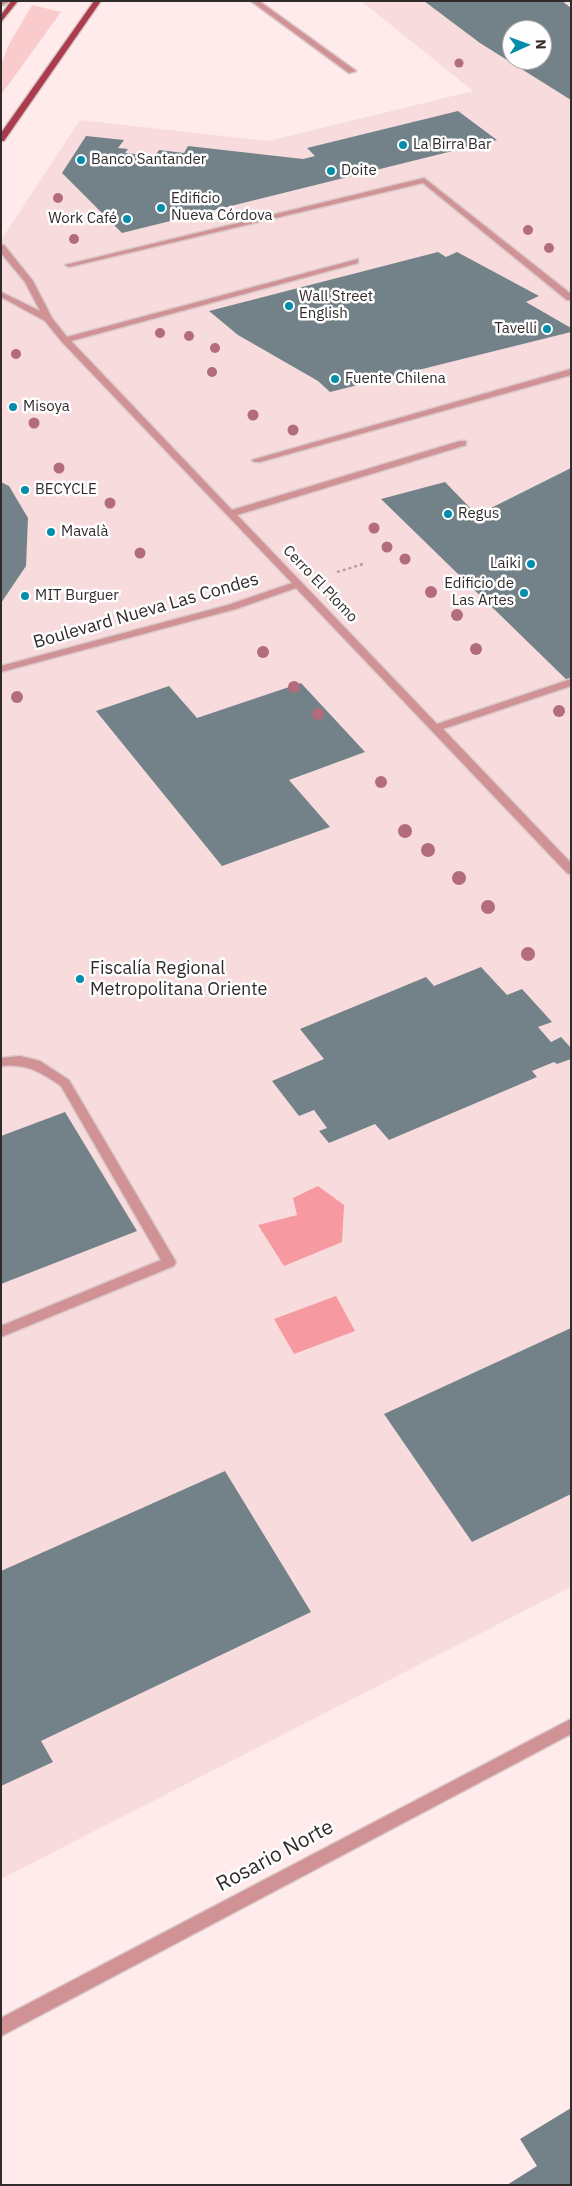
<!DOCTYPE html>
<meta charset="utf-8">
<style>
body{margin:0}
#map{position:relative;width:572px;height:2186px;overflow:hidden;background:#ffebec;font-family:"IBM Plex Sans",sans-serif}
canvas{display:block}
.frame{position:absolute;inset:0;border:2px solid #322b2c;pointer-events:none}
.north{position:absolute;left:502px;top:20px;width:50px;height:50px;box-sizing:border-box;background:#fefefe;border:1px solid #acaaaa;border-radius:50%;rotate:88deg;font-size:14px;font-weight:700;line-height:20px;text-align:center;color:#322b2c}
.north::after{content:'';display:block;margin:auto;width:18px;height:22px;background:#028dab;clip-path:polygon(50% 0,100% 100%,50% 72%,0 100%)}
</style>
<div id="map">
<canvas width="572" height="2186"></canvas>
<div class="frame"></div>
<div class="north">N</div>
</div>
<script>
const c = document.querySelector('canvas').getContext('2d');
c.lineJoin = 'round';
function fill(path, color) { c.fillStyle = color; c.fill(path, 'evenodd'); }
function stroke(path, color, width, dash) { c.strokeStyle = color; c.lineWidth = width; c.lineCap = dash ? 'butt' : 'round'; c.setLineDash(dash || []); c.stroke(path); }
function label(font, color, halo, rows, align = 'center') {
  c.font = font + ' "IBM Plex Sans",sans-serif'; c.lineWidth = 5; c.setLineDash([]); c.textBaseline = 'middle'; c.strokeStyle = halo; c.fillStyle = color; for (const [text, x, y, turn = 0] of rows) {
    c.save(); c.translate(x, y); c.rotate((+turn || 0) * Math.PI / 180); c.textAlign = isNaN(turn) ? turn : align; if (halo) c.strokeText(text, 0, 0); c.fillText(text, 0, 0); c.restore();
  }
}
const built = new Path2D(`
 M361 1H571V1587L1 1879V240L80 120 268 141 473 91ZM512 30H542V60H512Z`);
const green = new Path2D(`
 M32 5 61 12 1 95V66L8 46Z`);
const water = new Path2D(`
 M318 1186 344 1205 342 1242 284 1266 258 1225 297 1215 293 1198Z
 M336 1296 355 1331 294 1354 274 1319Z`);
const building = new Path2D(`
 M424 1H562L571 8V100L480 43ZM512 30H542V60H512Z
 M458 111 497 140 122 233 62 173 86 136 124 140 118 148 128 149 125 153 155 156 159 150 184 153 188 146 303 159 315 156 307 148Z
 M438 252 446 257 457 252 539 296 526 302 571 328V332L330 392 318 381 238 335 209 311Z
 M571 468V684L381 499 445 482 477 515Z
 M1 482 9 486 28 518 26 566 1 603Z
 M301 683 365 752 289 780 330 827 222 866 96 711 169 686 197 718Z
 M481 967 507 995 522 989 552 1022 538 1027 551 1042 561 1037 571 1048V1059L557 1064 554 1062 532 1071 537 1077 389 1140 375 1124 329 1143 319 1131 327 1128 314 1110 299 1116 272 1081 324 1059 300 1029 426 977 434 986Z
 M65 1112 137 1231 1 1284V1136Z
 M571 1328V1494L472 1542 384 1414Z
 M225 1471 311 1612 41 1741 53 1762 1 1786V1571Z
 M571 2108V2185H507L537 2166 520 2139Z`);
const path = new Path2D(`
 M337 572 363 564`);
const minor = new Path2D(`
 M1 1H11L1 6Z
 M251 1H259L356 71 349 73Z
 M424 178 571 294V300H567L423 183 69 267 65 265Z
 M1 245H4L33 281 52 318 67 337 358 259V263L71 341 232 510 460 441H466V445L237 515 437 724 571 679V686L443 729 571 863V874L567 873 296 588 236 609 1 672V666L228 605 292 583 62 342 45 321 1 297V292L40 311 25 282 1 253Z
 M571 369V375L260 462H254L252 460Z
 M20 1056 40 1061 69 1080 176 1262 174 1266 1 1337V1326L161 1260 61 1086C41 1072 26 1063 1 1066V1058Z
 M571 1719V1734L1 2036V2018Z`);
const major = new Path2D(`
 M11 1H18L1 22V15Z
 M94 1H101L4 141H1V133Z`);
const trees = [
 [459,63,4.5],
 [58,198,5],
 [68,218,5],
 [528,230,5],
 [74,239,5],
 [549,248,5],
 [160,333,5],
 [189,336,5],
 [215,348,5],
 [16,354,5],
 [212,372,5],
 [253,415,5.5],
 [34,423,5.5],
 [293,430,5.5],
 [59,468,5.5],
 [110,503,5.5],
 [374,528,5.5],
 [387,547,5.5],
 [140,553,5.5],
 [405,559,5.5],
 [431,592,6],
 [457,615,6],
 [476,649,6],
 [263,652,6],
 [294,687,6],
 [17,697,6],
 [559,711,6],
 [318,714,6],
 [381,782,6],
 [405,831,7],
 [428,850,7],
 [459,878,7],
 [488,907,7],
 [528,954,7]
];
const markers = [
 [403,145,5,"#028dab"],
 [81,160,5,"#028dab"],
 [331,171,5,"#028dab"],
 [161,208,5,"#028dab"],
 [127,219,5,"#028dab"],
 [289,306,5,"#028dab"],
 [547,329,5,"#028dab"],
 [335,379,5,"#028dab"],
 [13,407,5,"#028dab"],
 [25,490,5,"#028dab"],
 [448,514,5,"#028dab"],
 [51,532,5,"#028dab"],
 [531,564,5,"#028dab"],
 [524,593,5,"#028dab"],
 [25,596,5,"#028dab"],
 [80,979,5,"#028dab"]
];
const farPoinames = [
 ["La Birra Bar",413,145],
 ["Banco Santander",91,160],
 ["Doite",341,171],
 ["Edificio",171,199],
 ["Nueva Córdova",171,216],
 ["Work Café",117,219,"right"],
 ["Wall Street",299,297],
 ["English",299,314],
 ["Tavelli",537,329,"right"],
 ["Fuente Chilena",345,379],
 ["Misoya",23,407],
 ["BECYCLE",35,490],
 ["Regus",458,514],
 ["Mavalà",61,532],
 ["Laiki",521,564,"right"],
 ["Edificio de",514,584,"right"],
 ["Las Artes",514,601,"right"],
 ["MIT Burguer",35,596]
];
const farStreetnames = [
 ["Cerro El Plomo",320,584,46]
];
const streetNames = [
 ["Boulevard Nueva Las Condes",146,611,-16]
];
const poiNames = [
 ["Fiscalía Regional",90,969],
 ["Metropolitana Oriente",90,990]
];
const nearStreetnames = [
 ["Rosario Norte",275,1856,-28]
];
fill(built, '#f8dcdd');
fill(green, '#facbcd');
fill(water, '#f699a0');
fill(building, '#728288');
stroke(minor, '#dac8c9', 3);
stroke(major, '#dac8c9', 3);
stroke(path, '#b2a3a4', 2.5, [3, 3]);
fill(minor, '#d19296');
fill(major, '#ab3c4c');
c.fillStyle = '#b36b7e';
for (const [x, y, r] of trees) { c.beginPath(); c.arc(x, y, r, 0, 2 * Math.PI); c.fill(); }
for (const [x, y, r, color] of markers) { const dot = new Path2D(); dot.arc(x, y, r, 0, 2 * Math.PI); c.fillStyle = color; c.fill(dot); stroke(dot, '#fefefe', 2); }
label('15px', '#322b2c', '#fefefe', farPoinames, 'left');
label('15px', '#322b2c', '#fefefe', farStreetnames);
label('18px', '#322b2c', '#fefefe', streetNames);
label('18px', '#322b2c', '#fefefe', poiNames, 'left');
label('21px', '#322b2c', '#fefefe', nearStreetnames);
</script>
